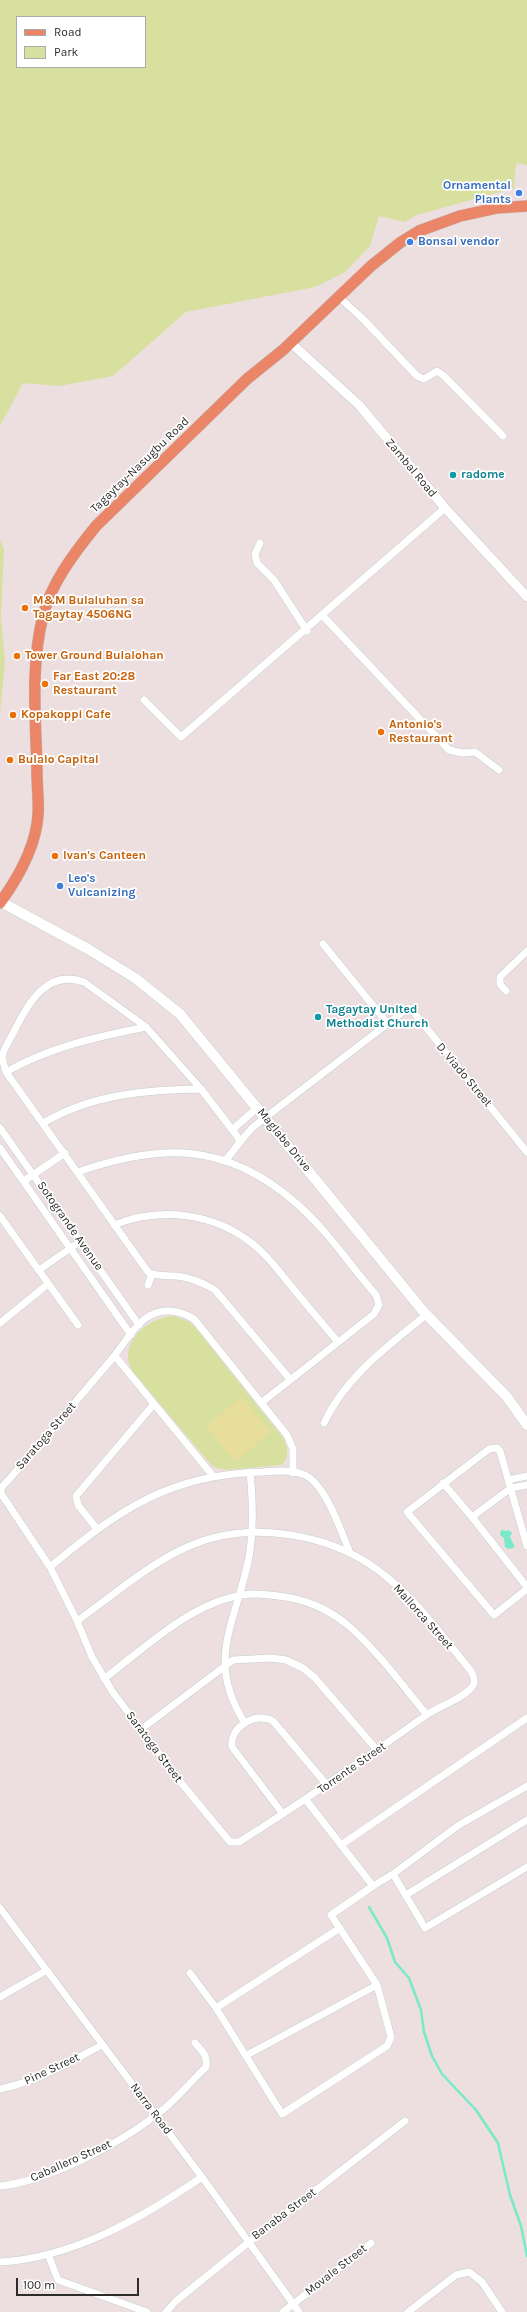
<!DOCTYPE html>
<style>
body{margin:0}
#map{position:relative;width:527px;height:2312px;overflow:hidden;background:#eddfdf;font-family:Karla,sans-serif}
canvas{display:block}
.legend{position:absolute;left:16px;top:16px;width:130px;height:52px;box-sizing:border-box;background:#fff;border:1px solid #ababab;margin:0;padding:5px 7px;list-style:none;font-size:12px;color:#2c2c2c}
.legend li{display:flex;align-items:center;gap:8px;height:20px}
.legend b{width:20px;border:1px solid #ababab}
.scale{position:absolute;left:16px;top:2278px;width:123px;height:18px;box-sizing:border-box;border:2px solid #2c2c2c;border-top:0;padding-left:5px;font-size:12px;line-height:14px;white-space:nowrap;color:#2c2c2c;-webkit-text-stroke:3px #fff;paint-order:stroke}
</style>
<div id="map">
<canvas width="527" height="2312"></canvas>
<ul class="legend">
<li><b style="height:5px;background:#ea8567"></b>Road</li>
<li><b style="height:11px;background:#d8e09f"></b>Park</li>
</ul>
<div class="scale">100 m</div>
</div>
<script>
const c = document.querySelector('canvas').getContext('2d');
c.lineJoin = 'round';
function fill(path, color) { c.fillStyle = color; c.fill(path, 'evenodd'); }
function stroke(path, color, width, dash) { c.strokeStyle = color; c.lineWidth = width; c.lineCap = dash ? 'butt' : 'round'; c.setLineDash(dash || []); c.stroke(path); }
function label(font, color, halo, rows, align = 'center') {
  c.font = font + ' Karla,sans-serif'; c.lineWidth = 3.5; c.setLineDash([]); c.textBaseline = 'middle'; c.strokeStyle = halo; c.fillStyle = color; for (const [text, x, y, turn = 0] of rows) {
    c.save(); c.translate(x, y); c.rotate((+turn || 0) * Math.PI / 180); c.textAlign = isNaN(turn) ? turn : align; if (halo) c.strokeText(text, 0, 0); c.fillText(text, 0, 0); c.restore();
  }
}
const green = new Path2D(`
 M0 0H527V165L516 163 514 188 417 215 404 222 379 216 370 246 345 272 315 287 186 312 113 376 59 386 23 383 0 426ZM17 17H145V67H17Z
 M0 540 4 549 1 617 5 663 0 714Z
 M173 1316 188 1321 195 1327 284 1439C288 1449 290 1458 281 1465L226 1470 213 1467 134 1373C115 1346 147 1317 173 1316Z`);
const pitch = new Path2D(`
 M242 1397 271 1432 235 1462 206 1426Z`);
const water = new Path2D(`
 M501 1530 506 1531 509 1530 512 1533 510 1537 515 1547 509 1549 505 1547 504 1538 500 1535Z`);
const stream = new Path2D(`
 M369 1907 387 1938 395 1962 409 1978 421 2010 424 2032 432 2056 442 2074 476 2110 498 2143 510 2195 521 2226 527 2256`);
const minor = new Path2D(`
 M339 297 364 320 417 376 424 379 437 371 444 376 503 436
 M260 543 255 554 257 563 274 580 307 631
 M323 616 449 750 462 753 475 752 499 770
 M144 700 181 737 445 508
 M323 944 388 1024
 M506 991 500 984V977L527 951
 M6 1072C50 1047 96 1037 146 1027
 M43 1123C93 1094 145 1090 201 1089
 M0 1128 139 1325
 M233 1129 257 1108
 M240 1142 253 1127 408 1008 411 1009 527 1152
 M0 1148 131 1335
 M226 1160 240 1142 237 1136 201 1089 146 1027 84 982C39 966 22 1019 4 1050L2 1058 6 1072 148 1272C157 1277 166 1275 176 1276 190 1277 203 1283 215 1290L290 1379
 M78 1172C161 1143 226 1142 296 1203 326 1229 350 1265 376 1295L379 1305 374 1314 261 1403
 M24 1181 65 1153
 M0 1216 78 1325
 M114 1225C161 1206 215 1213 254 1245 267 1255 277 1269 287 1281 304 1302 321 1322 338 1342
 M39 1270 75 1245
 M148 1285 152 1274
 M0 1323 48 1284
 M115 1356 213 1476
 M324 1423C345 1377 387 1347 426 1315
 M508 1480 527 1476
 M443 1483 472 1517
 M527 1485 511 1488 472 1517 527 1587
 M97 1529 78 1505 76 1496 154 1404
 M527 1546 500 1451 497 1448 489 1449 407 1512 494 1615 527 1589
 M50 1567C119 1510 169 1474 263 1472 277 1471 298 1469 310 1478 328 1492 341 1531 350 1553
 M77 1621C112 1596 146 1566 185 1548 249 1518 335 1533 388 1578 420 1604 445 1640 471 1671 474 1677 476 1682 472 1687 461 1700 439 1706 425 1716 364 1759 303 1802 239 1842H230L178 1779 112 1691 92 1657 77 1621 50 1567 0 1492 2 1487C39 1446 75 1402 111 1360 122 1347 132 1328 146 1318 161 1307 179 1310 194 1319L287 1435 293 1449V1473
 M104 1679C146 1647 200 1594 256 1594 266 1594 276 1596 286 1597 310 1601 333 1612 351 1628 379 1653 403 1686 427 1715
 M245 1723C204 1660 237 1621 249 1557 254 1528 253 1501 250 1472
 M140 1730 233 1660 271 1658 286 1660 303 1668 315 1678 377 1750
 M527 1786 459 1825 393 1874 425 1928 527 1867
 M306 1800 373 1886 393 1874
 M283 1814 232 1747C229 1727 256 1711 273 1721L327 1785
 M341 1845 527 1718
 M406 1895 527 1820
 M0 1908 202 2177 299 2312
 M190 1973 216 2008 282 2114 387 2046 391 2037 377 1985 331 1915 373 1886
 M0 1997 47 1970
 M216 2008 340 1928
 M247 2055 377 1985
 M0 2089C36 2082 69 2062 102 2045
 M0 2186C48 2181 117 2145 155 2116 174 2103 189 2083 206 2067 208 2056 202 2051 195 2043
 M48 2254 58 2280 147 2312
 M0 2262C73 2258 142 2218 202 2177
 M166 2312 176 2301 249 2242 405 2121
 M283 2312 371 2243
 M408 2312 456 2275 469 2272 482 2282 502 2312`);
const tertiary = new Path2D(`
 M291 343 359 405 445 508 527 597`);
const secondary = new Path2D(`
 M1 902 88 949 135 978 180 1014 423 1311 507 1397 527 1425`);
const primary = new Path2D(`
 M0 903C18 878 36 847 38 815 39 802 37 787 37 773 36 721 30 667 43 616 51 583 75 552 96 526L247 379 283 350 371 266 401 242 419 231 460 216 497 208 527 206`);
const markers = [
 [519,193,4,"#3f7fe0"],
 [410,242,4,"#3f7fe0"],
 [453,475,4,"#0f9aa8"],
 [25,608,4,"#e8710a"],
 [17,656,4,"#e8710a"],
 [45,684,4,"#e8710a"],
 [13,715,4,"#e8710a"],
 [381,732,4,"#e8710a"],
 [10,760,4,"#e8710a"],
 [55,856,4,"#e8710a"],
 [60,886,4,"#3f7fe0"],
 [318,1017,4,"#0f9aa8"]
];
const shopNames = [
 ["Ornamental",511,186,"right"],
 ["Plants",511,200,"right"],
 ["Bonsai vendor",418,242],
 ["Leo's",68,879],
 ["Vulcanizing",68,893]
];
const streetNames = [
 ["Tagaytay-Nasugbu Road",140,465,-44],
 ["Zambal Road",411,468,50],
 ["D. Viado Street",464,1075,50],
 ["Maglabe Drive",284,1140,51],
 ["Sotogrande Avenue",70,1226,55],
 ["Saratoga Street",46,1436,-49],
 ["Mallorca Street",423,1617,48],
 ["Saratoga Street",154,1747,53],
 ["Torrente Street",352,1768,-35],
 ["Pine Street",52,2069,-25],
 ["Narra Road",151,2109,53],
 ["Caballero Street",71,2161,-24],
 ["Banaba Street",284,2214,-37],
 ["Movale Street",336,2270,-38]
];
const cultureNames = [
 ["radome",461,475],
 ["Tagaytay United",326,1010],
 ["Methodist Church",326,1024]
];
const foodNames = [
 ["M&M Bulaluhan sa",33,601],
 ["Tagaytay 4506NG",33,615],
 ["Tower Ground Bulalohan",25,656],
 ["Far East 20:28",53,677],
 ["Restaurant",53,691],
 ["Kopakoppi Cafe",21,715],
 ["Antonio's",389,725],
 ["Restaurant",389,739],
 ["Bulalo Capital",18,760],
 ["Ivan's Canteen",63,856]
];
fill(green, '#d8e09f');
fill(pitch, '#e7de9b');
fill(water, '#78e9ca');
stroke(stream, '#78e9ca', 2.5);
stroke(minor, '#c3cdd1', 8);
stroke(tertiary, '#c3cdd1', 10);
stroke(secondary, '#c3cdd1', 11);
stroke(primary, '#c0c0c0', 12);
stroke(minor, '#fff', 7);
stroke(tertiary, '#fff', 9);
stroke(secondary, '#fff', 10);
stroke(primary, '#ea8567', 11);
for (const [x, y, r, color] of markers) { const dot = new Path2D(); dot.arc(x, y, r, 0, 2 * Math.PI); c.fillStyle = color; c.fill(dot); stroke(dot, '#fff', 1.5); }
label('bold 12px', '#366cbe', '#fff', shopNames, 'left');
label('12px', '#2c2c2c', '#fff', streetNames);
label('bold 12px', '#0d838f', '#fff', cultureNames, 'left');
label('bold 12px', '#c56008', '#fff', foodNames, 'left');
</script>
